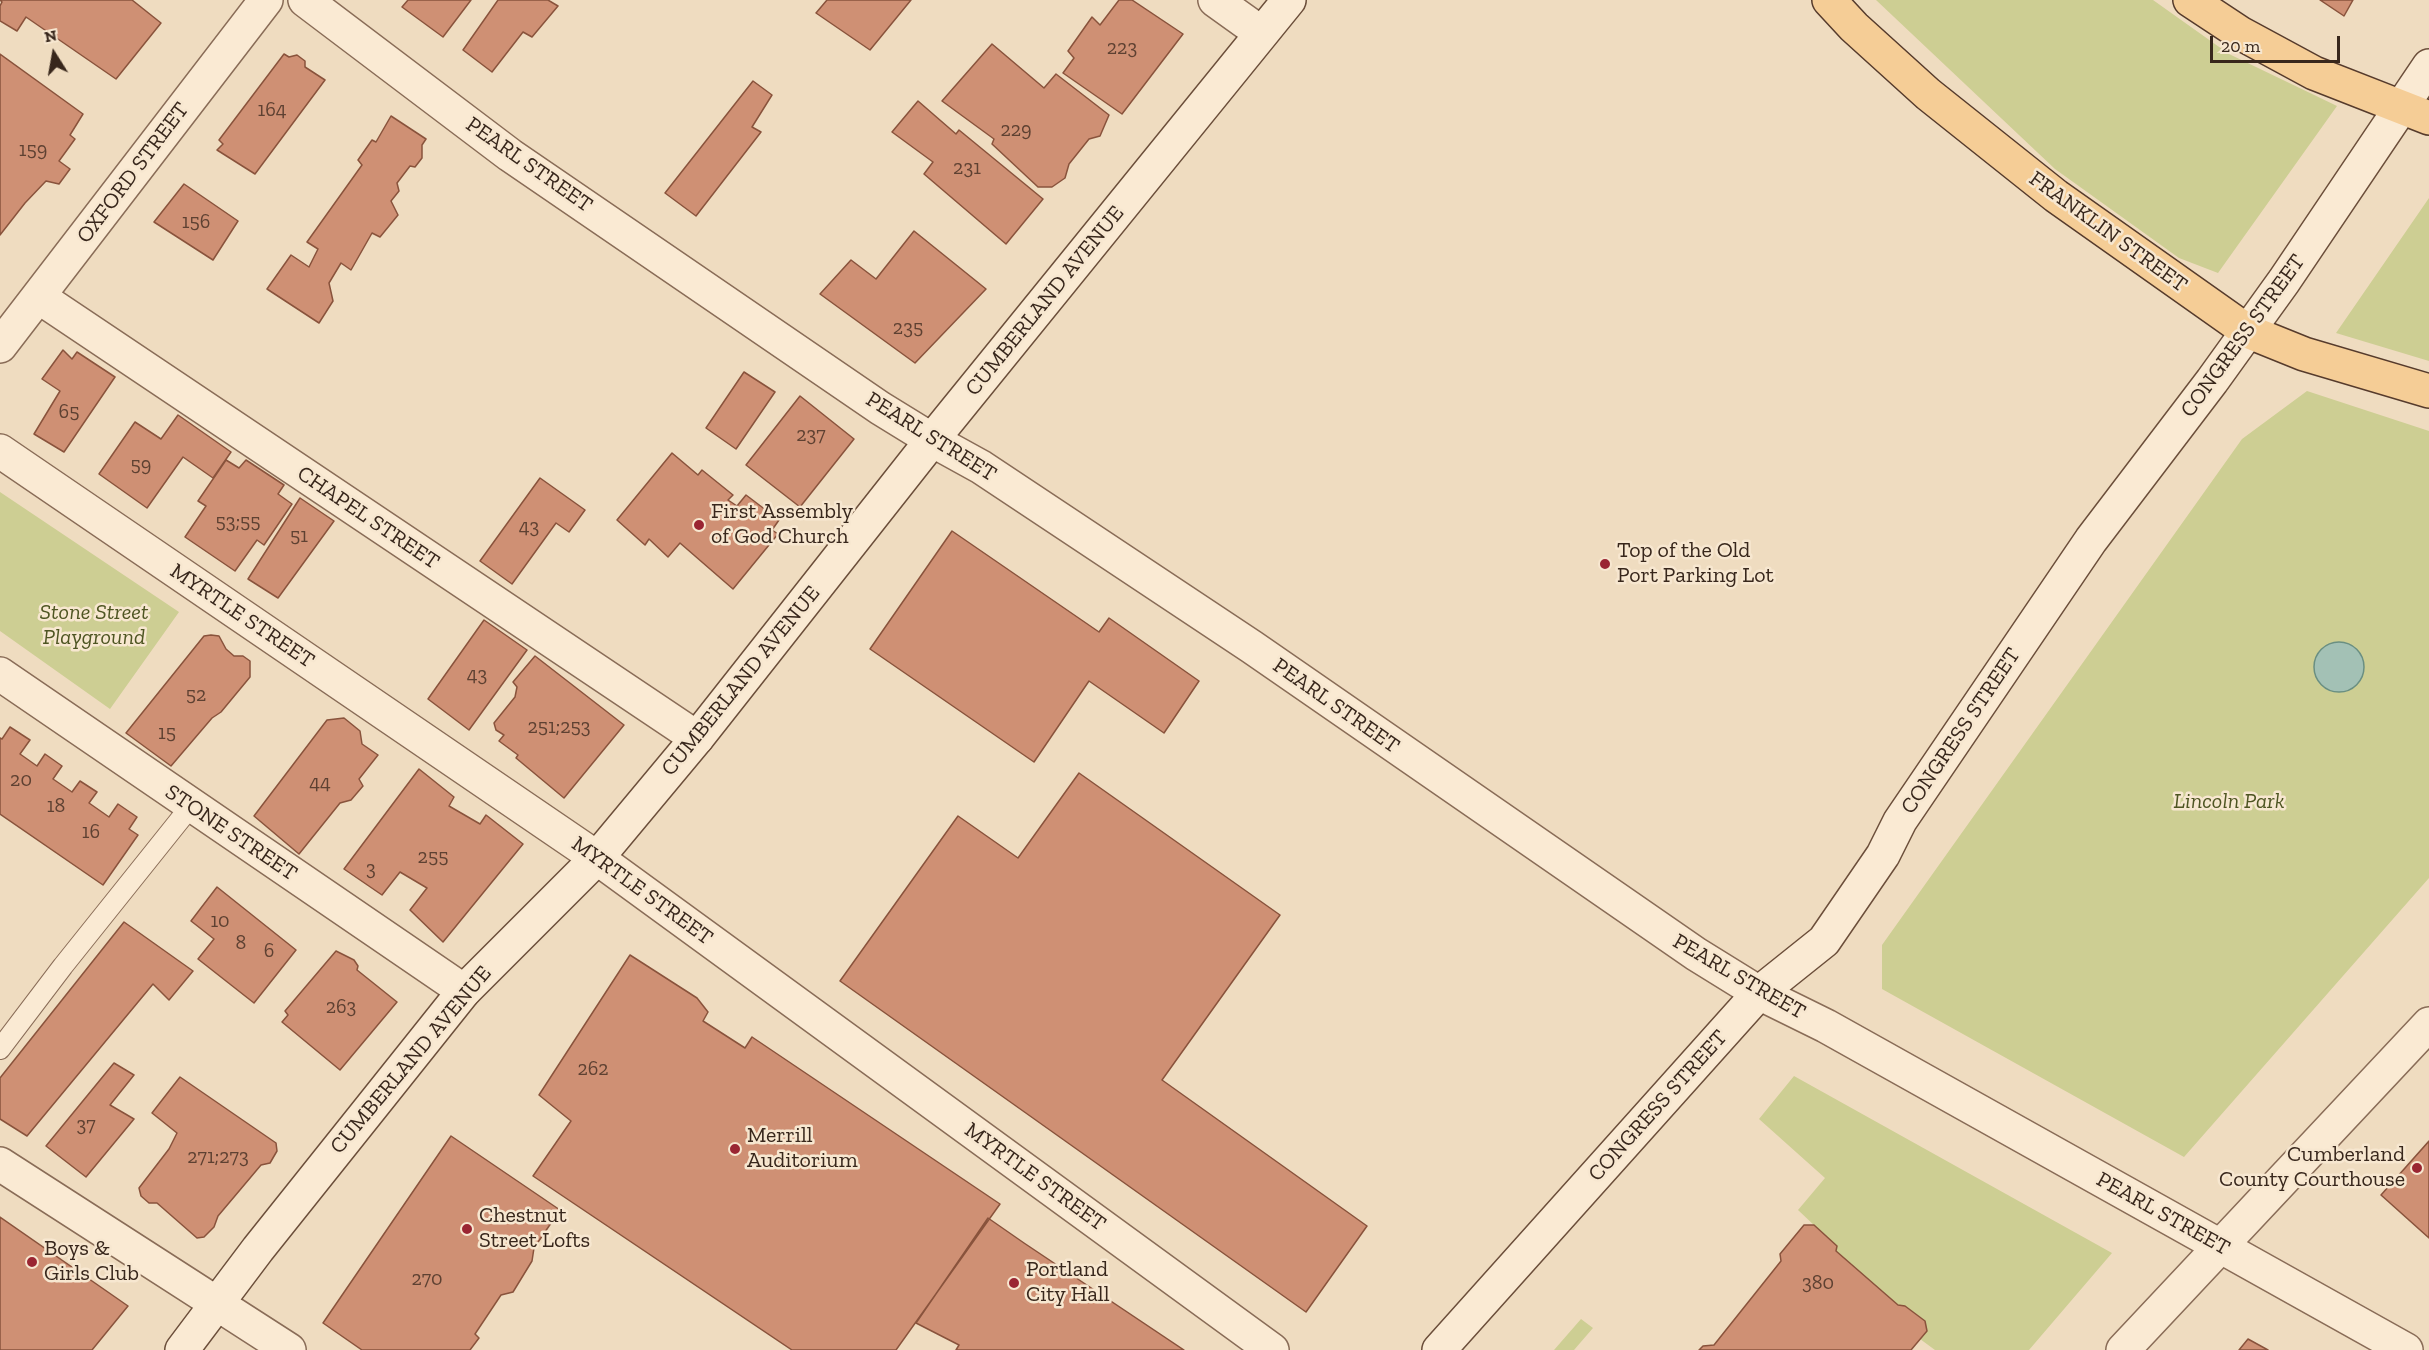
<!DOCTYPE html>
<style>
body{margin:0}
#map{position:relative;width:2429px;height:1350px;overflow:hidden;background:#efdcc0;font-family:"Zilla Slab",serif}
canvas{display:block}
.north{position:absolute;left:24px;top:24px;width:60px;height:60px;-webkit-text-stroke:4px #f7e7d0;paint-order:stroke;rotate:349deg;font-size:16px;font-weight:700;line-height:24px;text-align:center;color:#38271c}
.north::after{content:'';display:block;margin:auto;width:21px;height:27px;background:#38271c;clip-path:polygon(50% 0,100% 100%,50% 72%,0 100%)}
.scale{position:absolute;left:2210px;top:36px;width:130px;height:27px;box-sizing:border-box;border:3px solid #38271c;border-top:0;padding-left:8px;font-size:18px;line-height:21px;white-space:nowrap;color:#38271c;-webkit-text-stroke:4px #f7e7d0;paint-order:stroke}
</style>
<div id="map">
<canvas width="2429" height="1350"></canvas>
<div class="north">N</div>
<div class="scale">20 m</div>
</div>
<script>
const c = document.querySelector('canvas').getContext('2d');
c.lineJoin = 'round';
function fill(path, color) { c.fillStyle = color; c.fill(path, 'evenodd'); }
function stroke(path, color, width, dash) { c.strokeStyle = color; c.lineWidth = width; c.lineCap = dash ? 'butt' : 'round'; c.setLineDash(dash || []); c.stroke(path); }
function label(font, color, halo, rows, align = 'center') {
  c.font = font + ' "Zilla Slab",serif'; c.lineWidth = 5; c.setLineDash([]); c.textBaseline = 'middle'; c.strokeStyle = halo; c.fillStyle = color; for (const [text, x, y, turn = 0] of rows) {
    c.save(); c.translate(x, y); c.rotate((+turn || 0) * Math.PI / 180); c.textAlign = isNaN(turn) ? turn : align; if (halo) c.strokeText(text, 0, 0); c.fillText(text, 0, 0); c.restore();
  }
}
const green = new Path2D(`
 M1876 0H2153L2229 54 2337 106 2218 273 2179 258 2055 169Z
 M2429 198V361L2336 333Z
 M2307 391 2429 431V878L2184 1157 1882 989V945L2242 439Z
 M0 492 179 612 110 709 0 631Z
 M1794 1076 2112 1253 2029 1350H1935L1920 1339 1927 1331 1925 1321 1905 1306 1898 1305 1836 1251V1246L1798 1210 1825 1178 1759 1119Z
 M1581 1319 1593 1328 1574 1350H1554Z`);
const water = new Path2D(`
 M2314 667a25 25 0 1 1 50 0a25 25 0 1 1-50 0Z`);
const building = new Path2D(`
 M0 0H132L161 23 116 79 26 17 17 31 0 21V6L2 2Z
 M408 0H471L443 37 402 7Z
 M498 0H548L558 6 532 37 523 32 492 72 463 50Z
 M827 0H911L870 50 816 13Z
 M1119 0H1132L1183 34 1122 114 1063 73 1074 58 1068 51 1092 17 1100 25Z
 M2320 0H2353L2344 16Z
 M992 44 1044 88 1056 74 1109 115 1100 136 1089 139 1069 164 1065 178 1052 187H1038L992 144 994 139 942 101Z
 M0 54 83 114 70 135 75 139 59 161 70 169 59 184 46 181 25 203 0 235Z
 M284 54 289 57 297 55 305 61V67L325 80 255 174 217 150 223 144 219 140Z
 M753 81 772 95 752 127 761 132 696 216 665 193Z
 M918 101 956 134 959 130 1043 199 1006 244 924 174 933 162 892 132Z
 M391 116 426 139 422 145V158L415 167 410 166 397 183 399 191 391 201 398 215 380 237 372 233 351 270 341 263 329 283 333 301 319 323 267 289 291 255 309 267 318 249 307 242 362 165 358 160 372 140 376 142Z
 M184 184 238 221 213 260 154 222Z
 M914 231 986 289 915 363 820 294 851 260 876 279Z
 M63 350 72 359 77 352 115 377 64 452 34 434 60 391 42 379Z
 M744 372 775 392 736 449 706 428Z
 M800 396 854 439 800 507 746 465Z
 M178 415 231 452 213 478 183 457 147 508 99 474 135 422 161 439Z
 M672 453 698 475 702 470 733 495 728 500 737 506 746 495 779 520 772 530 778 534 733 589 680 543 668 557 649 539 645 545 617 520Z
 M226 460 239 468 246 460 284 485 278 494 292 504 264 545 257 540 235 571 185 537 206 506 198 501Z
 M540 478 585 510 569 532 556 523 512 584 480 561Z
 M300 498 334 521 278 598 248 579Z
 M952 531 1099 632 1109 618 1199 681 1164 733 1089 681 1034 762 870 649Z
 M484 620 527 650 469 730 428 699Z
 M211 635 219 636 226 649 234 656H243L250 661V677L221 712 212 718 171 766 126 733 204 636Z
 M535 656 624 725 564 798 516 758 518 755 499 741 504 735 496 730 494 723 515 697 517 687 513 682Z
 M344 718 360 731 362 744 378 755 359 779 363 786 351 800 340 803 299 854 254 816 327 720Z
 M10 727 30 740 20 754 37 766 45 754 62 766 53 779 72 792 80 781 97 792 89 803 109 817 118 804 137 817 129 829 138 835 103 885 0 814V738L2 739Z
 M419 769 454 797 449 806 480 824 486 815 523 844 443 942 410 910 427 888 400 872 382 895 344 869Z
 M1079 773 1280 915 1162 1080 1367 1226 1306 1312 840 981 958 816 1018 858Z
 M217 887 296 950 254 1003 198 959 214 939 191 921Z
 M124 922 193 971 169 1000 153 984 27 1136 0 1119V1078Z
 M336 951 354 960 358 966 357 970 397 1002 340 1070 282 1022 288 1015 285 1011Z
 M630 955 697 998 708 1012 703 1021 745 1048 752 1037 1000 1204 896 1350H792L533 1176 571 1121 539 1095Z
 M114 1063 134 1075 110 1105 134 1119 86 1177 46 1146Z
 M180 1077 276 1143 277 1151 270 1163 261 1165 218 1216 214 1227 204 1237 197 1238 157 1203H149L141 1196 139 1188 169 1149 177 1133 152 1113Z
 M451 1136 560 1210 534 1248 532 1261 513 1292 501 1295 475 1334 479 1338 470 1350H362L323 1323Z
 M2429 1141V1238L2381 1195Z
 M0 1217 128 1306 92 1350H0Z
 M988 1218 1024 1243 1184 1350H956L959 1345 916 1323Z
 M1804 1225H1814L1837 1246 1836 1251 1898 1305 1905 1306 1925 1321 1927 1331 1911 1350H1699L1703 1346 1714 1345 1781 1261 1780 1254Z
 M2248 1339 2268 1350H2239Z`);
const service = new Path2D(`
 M0 1049 63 966 191 806`);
const minor = new Path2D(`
 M1215 0 1261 33
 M39 297 697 738
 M0 346 266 0
 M0 451 597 858 1272 1350
 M0 674 464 991
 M0 1164 289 1350
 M2123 1350 2429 1024`);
const tertiary = new Path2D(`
 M305 0 510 155 880 408 932 440 981 467 1252 647 1696 954 1759 993 1826 1026 2406 1350`);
const secondary = new Path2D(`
 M182 1350 258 1249 464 991 597 858 697 738 932 440 1289 0
 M1439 1350 1759 993 1824 941 1883 855 1900 821 2091 540 2212 381 2284 281 2429 66`);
const primary = new Path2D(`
 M1829 0 1854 27 1928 94 2056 196 2247 331 2304 354 2429 391
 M2190 0 2240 33 2314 73 2429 118`);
const markers = [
 [699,525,6,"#9a2532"],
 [1605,564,6,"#9a2532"],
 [735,1149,6,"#9a2532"],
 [2417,1168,6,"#9a2532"],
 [467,1229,6,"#9a2532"],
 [32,1262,6,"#9a2532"],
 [1014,1283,6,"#9a2532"]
];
const numberNames = [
 ["223",1122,48],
 ["164",272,110],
 ["229",1016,130],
 ["159",33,150],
 ["231",967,168],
 ["156",196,222],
 ["235",908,328],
 ["65",69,412],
 ["237",811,435],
 ["59",141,465],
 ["53;55",238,522],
 ["43",529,527],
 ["51",299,536],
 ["43",477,675],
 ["52",196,695],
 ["251;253",559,727],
 ["15",167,733],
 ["20",21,780],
 ["44",320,783],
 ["18",56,806],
 ["16",91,832],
 ["255",433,857],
 ["3",371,869],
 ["10",220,921],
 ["8",241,943],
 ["6",269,951],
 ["263",341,1007],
 ["262",593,1069],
 ["37",86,1125],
 ["271;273",218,1157],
 ["270",427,1279],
 ["380",1818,1283]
];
const streetNames = [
 ["PEARL STREET",529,165,35],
 ["OXFORD STREET",133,173,-53],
 ["FRANKLIN STREET",2108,232,36],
 ["CUMBERLAND AVENUE",1045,301,-51],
 ["CONGRESS STREET",2243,336,-54],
 ["PEARL STREET",931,437,32],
 ["CHAPEL STREET",368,518,34],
 ["MYRTLE STREET",242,616,34],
 ["CUMBERLAND AVENUE",741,681,-51],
 ["PEARL STREET",1336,706,35],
 ["CONGRESS STREET",1961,731,-56],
 ["STONE STREET",231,833,34],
 ["MYRTLE STREET",642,891,36],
 ["PEARL STREET",1739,977,30],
 ["CUMBERLAND AVENUE",411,1060,-50],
 ["CONGRESS STREET",1658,1106,-48],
 ["MYRTLE STREET",1035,1177,36],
 ["PEARL STREET",2163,1214,29]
];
const poiNames = [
 ["First Assembly",711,512],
 ["of God Church",711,537],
 ["Top of the Old",1617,551],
 ["Port Parking Lot",1617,576],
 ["Merrill",747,1136],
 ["Auditorium",747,1161],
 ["Cumberland",2405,1155,"right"],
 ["County Courthouse",2405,1180,"right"],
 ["Chestnut",479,1216],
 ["Street Lofts",479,1241],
 ["Boys &",44,1249],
 ["Girls Club",44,1274],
 ["Portland",1026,1270],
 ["City Hall",1026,1295]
];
const parkNames = [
 ["Stone Street",94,613],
 ["Playground",94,638],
 ["Lincoln Park",2229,802]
];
fill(green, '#cdce93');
fill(water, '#a3c1b5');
stroke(water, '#6a8f82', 1.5);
fill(building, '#cf9074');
stroke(building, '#89533c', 1.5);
stroke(service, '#896c57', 22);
stroke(minor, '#896c57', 36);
stroke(tertiary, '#896c57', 36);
stroke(secondary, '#6b4e3a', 36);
stroke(primary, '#563b2c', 36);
stroke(service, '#faead3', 20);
stroke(minor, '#faead3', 33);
stroke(tertiary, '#faead3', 33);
stroke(secondary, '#faead3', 33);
stroke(primary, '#f5cd96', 33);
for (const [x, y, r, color] of markers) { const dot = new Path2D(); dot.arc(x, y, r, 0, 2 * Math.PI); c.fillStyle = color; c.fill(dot); stroke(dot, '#f7e7d0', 2); }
label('20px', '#5e4132', null, numberNames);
label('22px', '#38271c', '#f7e7d0', streetNames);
label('22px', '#38271c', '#f7e7d0', poiNames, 'left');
label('italic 22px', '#4e5522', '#f7e7d0', parkNames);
</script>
